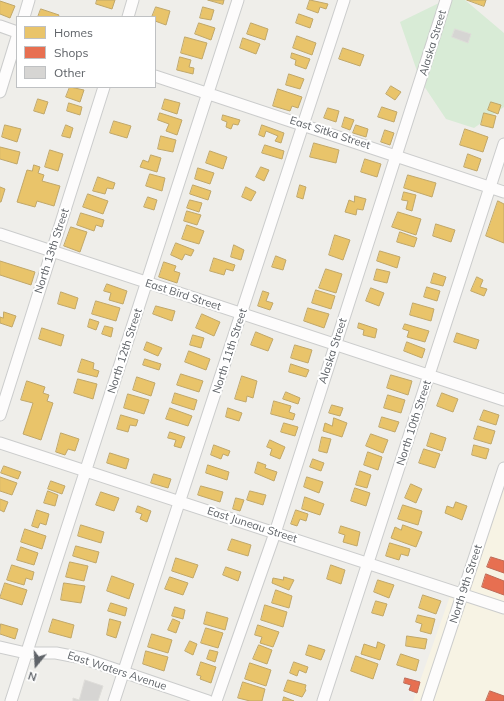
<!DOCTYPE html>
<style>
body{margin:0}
#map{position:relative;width:504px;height:701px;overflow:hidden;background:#efeeea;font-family:Mulish,sans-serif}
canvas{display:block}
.legend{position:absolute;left:16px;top:16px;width:140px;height:72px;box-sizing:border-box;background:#fff;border:1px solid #bfc1c3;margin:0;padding:5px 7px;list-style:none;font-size:12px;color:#5f6368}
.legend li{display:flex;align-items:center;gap:8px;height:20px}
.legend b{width:20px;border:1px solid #bfc1c3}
.north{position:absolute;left:16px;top:645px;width:40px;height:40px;-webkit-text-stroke:3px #fff;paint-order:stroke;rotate:198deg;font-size:11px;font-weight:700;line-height:16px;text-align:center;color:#5f6368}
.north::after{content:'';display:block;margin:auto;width:14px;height:18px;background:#5f6368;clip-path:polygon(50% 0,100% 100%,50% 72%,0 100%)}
</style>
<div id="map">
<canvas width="504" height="701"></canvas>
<ul class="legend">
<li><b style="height:11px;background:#e9c46a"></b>Homes</li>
<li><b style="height:11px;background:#e76f51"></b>Shops</li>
<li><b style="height:11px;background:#d6d5d3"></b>Other</li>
</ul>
<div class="north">N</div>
</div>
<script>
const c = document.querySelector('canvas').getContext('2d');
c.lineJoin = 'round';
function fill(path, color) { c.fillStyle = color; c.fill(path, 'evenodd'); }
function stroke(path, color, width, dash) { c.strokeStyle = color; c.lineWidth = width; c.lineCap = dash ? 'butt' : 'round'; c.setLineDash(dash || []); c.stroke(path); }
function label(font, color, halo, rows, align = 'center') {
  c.font = font + ' Mulish,sans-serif'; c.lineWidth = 4; c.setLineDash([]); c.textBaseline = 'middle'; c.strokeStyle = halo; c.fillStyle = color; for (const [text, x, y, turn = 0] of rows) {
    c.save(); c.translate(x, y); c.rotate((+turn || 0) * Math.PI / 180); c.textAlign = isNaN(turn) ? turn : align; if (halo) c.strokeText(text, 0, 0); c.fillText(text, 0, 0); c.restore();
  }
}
const commercial = new Path2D(`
 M504 482V603L468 591Z
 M450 596 457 598 422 701H413Z
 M465 601 504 614V701H431Z`);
const green = new Path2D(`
 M451 0H465L504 33V107L474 128 446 119 424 86Z
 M441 2 418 74 400 22Z`);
const homes = new Path2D(`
 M97 0H115L112 9 96 4Z
 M208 0H224L223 4Z
 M310 0 328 4 326 9 320 7 318 13 307 9Z
 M467 0H486L484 6Z
 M0 1 15 6 10 18 0 14Z
 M156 7 170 11 166 25 155 21V17H152Z
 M203 7 214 10 211 20 200 18Z
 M41 9 59 15 58 17H38Z
 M299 14 313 19 310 28 296 23Z
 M199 23 215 28 211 40 195 34Z
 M251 23 268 29 265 40 247 34Z
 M297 36 316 43 312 55 293 48Z
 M185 37 207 43 202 59 181 53Z
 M243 38 260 44 256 54 240 48Z
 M343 48 364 55 360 66 339 59Z
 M292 53 310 59 306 69 295 65 296 60 291 58Z
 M180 57 191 60 189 67 194 68 193 74 177 70Z
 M289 74 304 79 300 89 286 85Z
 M391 86 401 92 395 100 386 94Z
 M70 87 84 90 80 102 66 97Z
 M278 89 302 97 298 108 292 106 290 111 273 106Z
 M38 99 48 102 44 114 34 111Z
 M165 99 180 103 177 114 162 109Z
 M491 102 501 105 498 114 488 110Z
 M69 103 82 107 80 115 67 111Z
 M382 107 397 112 394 122 378 117Z
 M328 108 339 111 336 122 324 118Z
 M160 113 182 120 177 135 166 131 169 124 158 120Z
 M484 113 496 116 493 128 481 125Z
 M223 115 240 120 238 125 233 124 231 129 226 127 227 122 222 120Z
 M345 117 354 120 350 130 342 127Z
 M114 121 131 126 127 138 110 133Z
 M5 125 21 129 17 142 2 137Z
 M66 125 73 128 70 138 62 136Z
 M262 125 284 133 281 143 275 141 278 136 266 131 264 137 259 135Z
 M356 125 368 129 366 137 353 133Z
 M465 129 488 137 483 152 460 145Z
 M385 130 394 133 390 145 381 142Z
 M161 136 176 140 173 152 158 149Z
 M314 143 339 150 336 163 310 157Z
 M265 145 284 151 282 159 262 153Z
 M0 147 20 152 17 164 0 159Z
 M50 150 63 154 58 171 45 167Z
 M210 151 227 157 223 169 206 163Z
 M468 154 481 159 477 171 464 167Z
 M151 155 161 158 157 172 140 167 143 160 148 162Z
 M365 159 381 164 377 177 361 172Z
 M34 165 40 167 38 173 44 175 42 181 60 186 54 206 37 201 35 207 17 202 27 170 32 171Z
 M261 167 269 170 264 181 256 177Z
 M198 168 214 173 210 184 195 179Z
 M150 174 165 178 162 191 146 186Z
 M408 175 436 183 432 197 404 188Z
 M98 177 115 183 113 189 107 188 105 194 93 191Z
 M193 185 211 191 208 200 190 194Z
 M300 185 306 187 303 199 297 197Z
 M0 187 5 189 1 202H0Z
 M246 187 256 192 251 201 242 197Z
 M404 192 416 195 412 211 406 209 408 201 402 200Z
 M88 194 108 201 103 214 83 207Z
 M355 196 366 199 363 210 357 209 356 215 345 212 349 200 354 202Z
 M148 197 157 200 154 210 144 207Z
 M190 200 202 203 199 212 187 208Z
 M498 201 504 204V243L486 236Z
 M187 211 201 215 197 225 184 221Z
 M398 212 421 219 416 235 392 227Z
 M81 213 104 220 102 227 96 225 94 231 77 225Z
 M436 224 455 230 451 242 433 236Z
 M187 225 204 231 199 244 182 239Z
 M71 227 87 232 80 252 64 246Z
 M400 232 417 238 414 247 397 242Z
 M335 235 350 240 343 260 329 255Z
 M176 243 194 250 191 256 185 254 182 260 171 255Z
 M234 245 244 250 241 260 231 257Z
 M380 251 400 257 397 268 377 261Z
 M276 256 286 260 283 270 272 267Z
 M214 258 235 265 233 271 226 269 224 275 210 271Z
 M0 261 35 272 31 285 0 275Z
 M164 262 176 266 174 271 180 273 177 283 159 277Z
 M326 269 342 274 336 293 319 288Z
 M377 269 390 272 387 283 374 280Z
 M434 273 446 277 443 286 431 283Z
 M477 277 483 280 480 287 487 289 484 296 471 291Z
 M107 284 127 291 123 304 109 300 111 293 104 291Z
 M427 287 440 291 437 301 424 297Z
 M371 288 384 293 379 306 366 301Z
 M316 290 335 296 331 309 312 303Z
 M263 291 269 293 266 301 273 303 270 310 258 306Z
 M61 292 78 298 75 309 58 304Z
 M96 301 120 308 116 321 92 314Z
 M413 303 434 309 431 321 410 315Z
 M156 306 175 311 172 321 153 314Z
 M308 308 329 314 324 328 304 321Z
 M4 312 16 316 12 327 0 323V317L3 318Z
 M202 314 220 322 214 336 196 328Z
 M90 319 99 322 96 330 88 327Z
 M359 323 377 329 375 338 363 335 364 330 358 328Z
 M405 324 429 331 425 342 407 337 409 331 403 329Z
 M105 326 113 328 111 337 102 334Z
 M42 328 64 335 61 346 39 339Z
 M256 332 273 339 268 351 251 345Z
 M457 333 479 340 476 349 454 342Z
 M193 335 204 338 201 348 190 345Z
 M147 342 162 348 158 356 144 350Z
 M407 342 425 349 422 358 404 351Z
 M295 345 312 350 308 363 291 358Z
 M189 351 210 359 206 370 185 362Z
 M82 359 94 363 93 369 99 371 97 377 78 372Z
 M145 359 161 364 159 370 143 365Z
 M291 364 309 370 306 377 289 372Z
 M181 374 203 381 199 392 177 385Z
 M391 375 412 381 408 395 387 388Z
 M242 376 257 381 253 398 247 396 246 402 235 399Z
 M137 377 155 383 151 396 133 390Z
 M78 379 97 384 93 399 74 393Z
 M27 381 45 387 43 393 49 395 47 401 53 403 41 440 23 434 33 403 21 400Z
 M286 392 300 398 298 404 283 399Z
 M175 393 197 400 194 410 172 403Z
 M442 393 458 399 453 412 437 406Z
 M128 394 149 400 144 414 124 408Z
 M388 395 405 400 401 413 384 408Z
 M274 401 291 406 289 412 295 414 293 420 271 414Z
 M332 405 343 408 340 416 329 413Z
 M170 408 192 416 188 426 166 419Z
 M228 408 242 413 239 421 226 417Z
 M484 410 499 415 496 425 480 420Z
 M121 415 138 420 136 426 130 425 128 432 117 429Z
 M382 417 399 422 395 432 379 427Z
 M334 418 347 423 342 437 323 431 325 423 332 426Z
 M284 423 298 427 295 436 281 432Z
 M478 426 495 431 491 444 474 439Z
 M170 432 185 437 181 448 174 446 176 440 168 438Z
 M61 433 79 439 75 451 68 449 65 455 56 452Z
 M431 433 446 438 442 451 427 446Z
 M371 434 388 440 383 453 366 446Z
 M322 437 331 439 327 453 319 451Z
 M270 440 285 447 280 459 270 455 272 449 267 447Z
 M214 445 230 451 228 456 223 454 221 459 211 455Z
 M474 445 489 449 486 459 472 455Z
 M424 449 440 454 435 468 419 463Z
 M368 452 382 457 378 470 364 465Z
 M110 453 129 459 126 469 107 463Z
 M313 459 324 463 321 471 310 467Z
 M258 462 266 465 265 468 277 472 274 481 255 473Z
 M208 465 229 472 227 480 206 473Z
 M4 466 21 472 18 479 1 473Z
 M360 471 371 475 367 488 356 485Z
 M154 474 171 479 168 488 151 483Z
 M0 477 17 483 12 495 0 491Z
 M307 477 323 482 319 493 304 487Z
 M51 481 65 486 62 494 48 489Z
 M411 484 422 489 416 503 405 498Z
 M201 486 223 492 220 502 198 495Z
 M355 488 370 493 366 506 351 501Z
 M48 491 58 495 55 506 44 503Z
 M250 491 266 495 263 505 247 500Z
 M101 492 119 498 114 511 96 505Z
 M305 497 324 504 320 515 302 509Z
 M236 498 244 500 240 511 233 509Z
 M0 499 8 502 4 512 0 510Z
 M456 502 467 506 462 520 445 513 447 506 453 508Z
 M403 505 422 511 418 525 398 519Z
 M138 506 151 511 147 522 140 519 142 514 136 512Z
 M37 510 49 514 46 525 40 523 38 528 32 526Z
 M296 510 308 514 306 521 300 519 297 526 291 524Z
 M81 525 104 532 101 543 78 536Z
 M403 525 422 532 416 547 391 538 395 527 401 530Z
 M341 526 360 532 357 546 343 542 345 535 339 533Z
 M25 529 46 536 42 549 21 542Z
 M232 539 251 545 248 556 228 550Z
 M390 543 410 549 408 556 401 554 399 560 386 556Z
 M76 546 99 552 96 563 73 556Z
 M21 547 38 553 34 565 17 560Z
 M176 558 198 565 193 578 172 571Z
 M70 562 88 566 84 581 66 577Z
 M12 565 34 572 32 580 26 578 24 585 7 580Z
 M331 565 345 570 341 584 327 579Z
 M226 567 241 572 238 581 223 575Z
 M112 576 134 584 129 599 107 591Z
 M170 577 188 583 183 595 165 589Z
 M284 577 294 580 289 590 272 583 273 578 283 580Z
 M378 580 394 585 389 598 374 592Z
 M5 583 27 590 22 605 0 598Z
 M64 583 85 586 81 603 61 600Z
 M276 590 292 596 289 608 272 603Z
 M423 595 441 601 436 614 419 608Z
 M376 601 387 604 383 616 372 613Z
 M111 603 127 608 125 616 108 611Z
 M265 605 287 612 283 627 261 620Z
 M175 607 185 610 183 619 172 616Z
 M207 612 228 618 225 630 204 624Z
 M418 615 435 619 431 634 420 631 422 624 416 622Z
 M53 619 74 625 71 638 49 632Z
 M110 619 121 622 116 638 107 635Z
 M173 619 180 622 176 633 168 630Z
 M1 624 18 629 15 639 0 634Z
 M258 625 279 632 273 647 260 643 262 637 255 635Z
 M206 628 223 633 218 648 201 643Z
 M152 634 172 640 168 653 148 647Z
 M407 636 427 639 425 649 406 646Z
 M190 641 197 644 193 655 185 651Z
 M378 642 385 645 380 660 361 654 364 644 376 648Z
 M259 645 272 650 267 664 253 659Z
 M309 645 325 650 321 660 306 655Z
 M210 650 218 652 215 662 207 659Z
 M146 651 168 657 164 671 143 664Z
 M401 654 419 660 416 671 397 665Z
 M356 656 378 664 373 679 351 671Z
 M201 662 216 667 211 683 200 679 201 676 197 675Z
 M294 662 308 667 306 673 299 670 297 676 290 673Z
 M250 663 271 670 266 686 245 679Z
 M288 680 306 685 305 689 306 690 302 697 284 691Z
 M243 682 265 689 262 701H250L238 698Z
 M284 697 294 701H283Z`);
const shops = new Path2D(`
 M491 557 504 561V573L487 567Z
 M486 574 504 581V595L482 587Z
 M405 678 420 682 417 693 409 690 411 685 404 683Z
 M490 691 504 696V701H486Z`);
const building = new Path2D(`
 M455 29 471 34 468 43 452 37Z
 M85 680 103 686 98 701H73V698L79 700Z`);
const minor = new Path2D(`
 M24 17 29 0
 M128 17 133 0
 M0 26 17 32
 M155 76 504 192
 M0 92 17 37
 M0 234 504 400
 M0 415 104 87
 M0 443 504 608
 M0 647 26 653H56L82 658 208 701
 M11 701 238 0
 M114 701 344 0
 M216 701 275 533 446 0
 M323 701 504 144
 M427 701 504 468`);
const streetNames = [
 ["Alaska Street",433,43,-73],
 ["East Sitka Street",330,133,18],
 ["North 13th Street",52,251,-72],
 ["East Bird Street",183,295,18],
 ["North 12th Street",125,351,-72],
 ["North 11th Street",230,351,-72],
 ["Alaska Street",333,351,-72],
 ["North 10th Street",414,423,-72],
 ["East Juneau Street",252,525,18],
 ["North 9th Street",466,584,-72],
 ["East Waters Avenue",117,671,18]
];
fill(commercial, '#f7f3e4');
fill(green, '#d8ebd6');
fill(homes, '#e9c46a');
stroke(homes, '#c0a769', 1);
fill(shops, '#e76f51');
stroke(shops, '#be6b58', 1);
fill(building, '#d6d5d3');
stroke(building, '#deddd9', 1);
stroke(minor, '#cbcccc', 13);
stroke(minor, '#fdfcfc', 11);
label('11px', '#5f6368', '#fff', streetNames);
</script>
